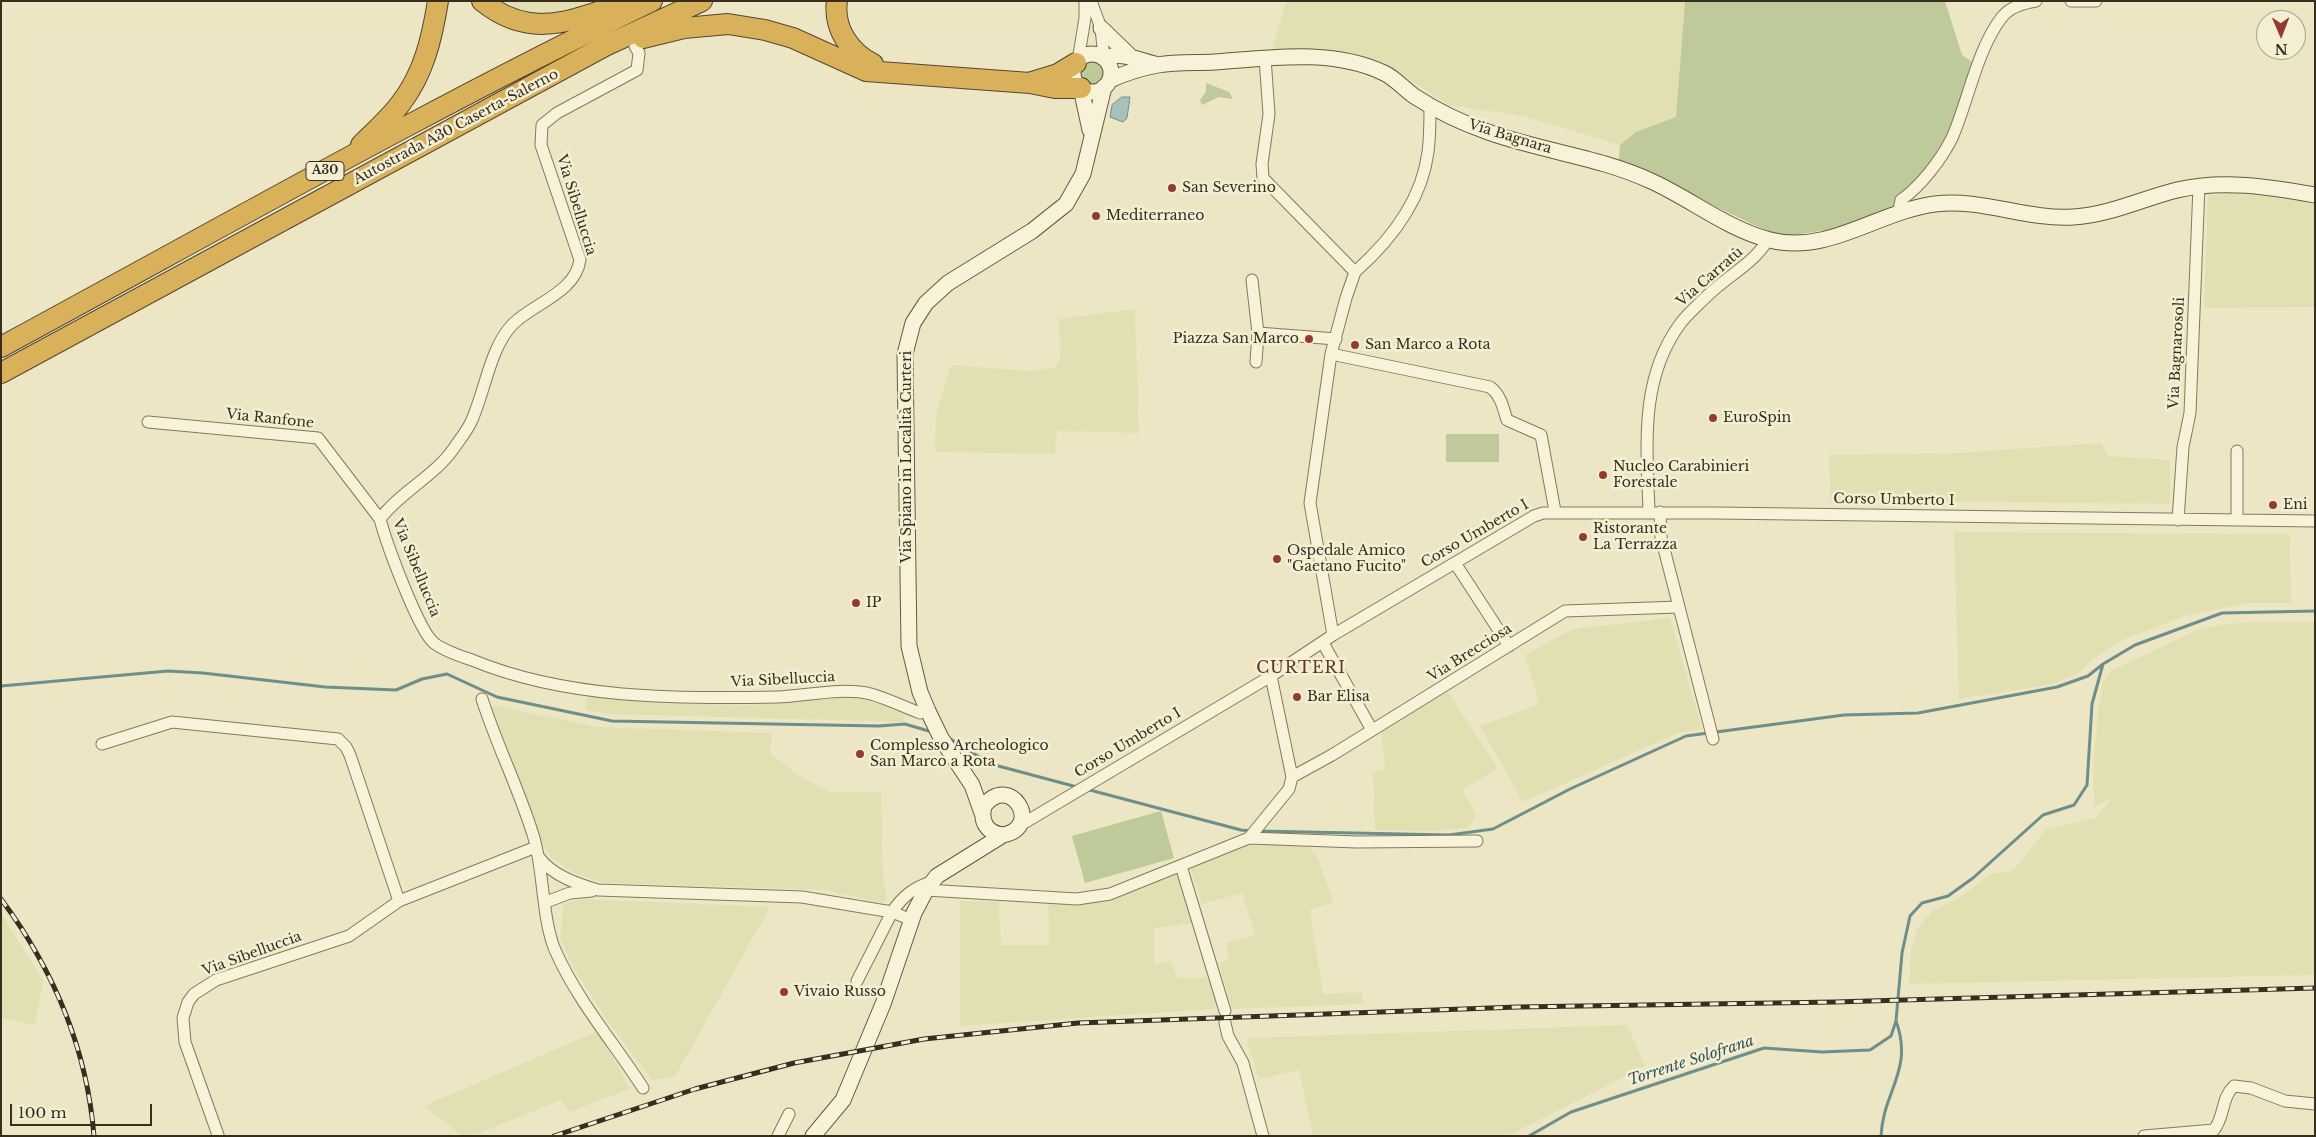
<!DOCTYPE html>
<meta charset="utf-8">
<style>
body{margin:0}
#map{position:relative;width:2316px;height:1137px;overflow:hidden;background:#ece6c5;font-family:"Libre Baskerville",serif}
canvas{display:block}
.frame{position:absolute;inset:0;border:2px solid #372e1f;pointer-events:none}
.north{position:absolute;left:2256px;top:10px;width:50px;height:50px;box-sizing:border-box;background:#f4efd4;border:1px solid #a8a28c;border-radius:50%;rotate:179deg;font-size:14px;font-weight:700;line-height:20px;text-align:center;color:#372e1f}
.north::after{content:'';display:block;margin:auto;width:18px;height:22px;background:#933b2e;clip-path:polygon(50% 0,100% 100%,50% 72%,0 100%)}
.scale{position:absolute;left:10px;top:1104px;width:142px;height:22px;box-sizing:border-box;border:2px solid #372e1f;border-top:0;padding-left:6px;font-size:15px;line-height:18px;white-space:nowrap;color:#372e1f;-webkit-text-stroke:4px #f4efd4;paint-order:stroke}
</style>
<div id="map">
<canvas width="2316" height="1137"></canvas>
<div class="frame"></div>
<div class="north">N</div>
<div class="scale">100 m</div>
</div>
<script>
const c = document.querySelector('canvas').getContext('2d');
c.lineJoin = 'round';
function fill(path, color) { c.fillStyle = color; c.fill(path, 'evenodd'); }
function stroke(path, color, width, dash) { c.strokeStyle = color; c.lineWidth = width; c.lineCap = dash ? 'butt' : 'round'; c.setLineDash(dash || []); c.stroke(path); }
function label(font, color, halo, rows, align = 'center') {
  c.font = font + ' "Libre Baskerville",serif'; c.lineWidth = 5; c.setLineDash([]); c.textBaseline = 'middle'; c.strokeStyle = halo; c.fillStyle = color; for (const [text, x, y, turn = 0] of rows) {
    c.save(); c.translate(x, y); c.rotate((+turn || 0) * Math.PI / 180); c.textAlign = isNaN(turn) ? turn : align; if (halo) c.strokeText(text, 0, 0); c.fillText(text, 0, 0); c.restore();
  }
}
const farmland = new Path2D(`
 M505 1H597L567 13 545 15 522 12Z
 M1286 1H1685L1676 117 1636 132 1620 145 1523 116 1449 105 1383 63 1324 51 1272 50Z
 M2244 194 2315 202V307L2204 308 2208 195Z
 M1135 309 1139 433 1057 431 1055 454 935 452 936 414 951 365 1031 371 1055 367 1060 359 1059 319Z
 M2101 443 2109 456 2170 460V504L1830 500 1829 455 1956 453Z
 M1954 532 2290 534 2291 603H2248L2185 616 2120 641 2093 659 2080 672 2054 684 1959 699Z
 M1670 618 1702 729 1678 733 1523 802 1480 726 1539 704 1525 655 1573 629Z
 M2256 622H2315V975L1909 984 1911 952 1917 930 1932 911 1962 896 1991 874 2012 871 2047 829 2096 818 2113 797 2094 807 2093 772 2098 709 2103 681 2111 671 2195 631 2224 624Z
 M1448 692 1498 768 1462 790 1476 814 1468 828 1433 831 1375 830 1373 773 1385 769 1381 730Z
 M587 696 660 703 748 705 852 697 874 702 905 715 904 722 608 714 586 710Z
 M490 705 598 727 772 733 770 754 801 777 830 792H881L883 877 887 897 883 903 825 890 605 883 576 874 552 859 542 844Z
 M1260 842 1305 844 1316 854 1334 902 1310 910 1323 994 1361 992 1364 1004 1232 1009 1219 963 1229 960 1226 943 1255 935 1242 893 1202 904 1190 868 1248 844Z
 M1177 874 1192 923 1154 928V964L1171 961 1178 978H1208L1217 1003 1214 1009 960 1026V901L999 902 1001 945H1049L1048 904 1074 905 1115 898Z
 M586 899 770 907 675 1077 652 1080 607 1020 573 967 560 938 564 903Z
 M1 913 43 981 35 1025 1 1018Z
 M1627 1025 1645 1066 1508 1136H1310L1313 1135 1299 1070 1259 1079 1246 1038Z
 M598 1031 630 1089 569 1112 561 1100 472 1136H463L424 1106Z`);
const green = new Path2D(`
 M1685 1H1945L1962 55 1978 66 1951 140 1917 189 1880 214 1844 227 1783 237 1754 225 1619 160 1620 145 1636 132 1676 117Z
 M1081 73a11 11 0 1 1 22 0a11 11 0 1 1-22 0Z
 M1206 83 1229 92 1233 99 1219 97 1202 105 1200 100 1206 92Z
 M1446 434H1499V462H1446Z
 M1161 811 1174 858 1085 883 1072 836Z`);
const water = new Path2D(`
 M1122 97H1130L1127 118 1123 122 1110 117 1112 105Z`);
const stream = new Path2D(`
 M1 686 168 671 203 673 325 687 396 690 422 679 447 674 497 697 612 721 879 726 905 724 932 732
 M947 737 991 764 1077 787
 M1086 789 1241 830 1252 831
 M1258 831 1449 835 1493 829 1570 789 1686 736 1844 715 1918 713 2057 687 2088 676 2103 664
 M1529 1136 1571 1112 1764 1048 1822 1052 1870 1050 1891 1036 1896 1021 1902 953 1910 916 1922 903 1948 896 1973 878 2043 815 2074 805 2087 785 2092 704 2103 664 2135 645 2222 613 2315 611
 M1881 1136C1883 1091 1914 1070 1896 1021`);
const street = new Path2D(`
 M1091 1 1101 28 1104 58
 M2071 1H2096
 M635 46 639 53 637 70 557 113 542 125 541 145 580 260C575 293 534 303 513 324 490 347 485 392 471 422 467 431 460 439 454 448 435 476 400 492 380 519 386 542 418 630 434 643 444 651 460 656 472 660 566 699 676 699 777 697 807 696 841 687 871 694 888 699 904 707 920 713L928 710
 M1265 58 1269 114 1262 164 1263 178 1355 272 1346 298 1331 354 1310 503 1333 635
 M1078 61 1085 18V1
 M1898 215 1901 200C1920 187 1941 160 1952 138 1968 102 1977 49 2002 17 2010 7 2023 3 2036 1
 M1355 272C1390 241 1422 200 1428 152 1430 137 1430 121 1430 105
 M1252 280 1258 333 1256 362
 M1258 333 1336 339
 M1331 354 1490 387C1501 395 1503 408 1507 420L1541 435 1555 511
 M148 422 318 438 380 519
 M1649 512C1647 447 1639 380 1680 324 1687 314 1698 305 1707 296 1727 276 1752 265 1768 240
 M1660 512 1661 537 1713 739
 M2178 520 2183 447 2190 413 2199 186
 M2237 520V451
 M1455 563 1509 646
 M1323 643 1372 730
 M482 699C497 746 520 791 534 838 544 873 542 919 555 950 577 1000 614 1043 643 1088
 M102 744 172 722 338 739 346 747 350 755 399 901
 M1292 777 1332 755 1565 611 1678 607
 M1019 826 1271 676 1333 635 1534 516 1543 513H1717L2315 521
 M1249 838 1357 842 1477 841
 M538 856C551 875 577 884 598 890L802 897 892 912 912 920
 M1181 866 1225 1011
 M926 890 1077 899 1110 894 1249 838 1289 789 1292 777 1271 676
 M546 902 570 893 592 891
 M857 981 892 912C903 896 913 888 931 882
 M1225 1023 1228 1036 1243 1063 1263 1136
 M218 1135 185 1042 183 1018 188 1002 194 994 216 980 349 936 399 901 536 847
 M778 1136 789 1114
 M2144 1136 2214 1130C2225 1116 2221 1098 2234 1086L2251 1088 2285 1101 2315 1104`);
const secondary = new Path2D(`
 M1101 28 1129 55
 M1073 73a19 19 0 1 1 38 0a19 19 0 1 1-38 0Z
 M1104 58C1123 51 1136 60 1155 64
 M1110 80C1125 73 1141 68 1158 65 1176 62 1196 63 1215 62 1269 58 1332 48 1384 73 1395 78 1404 89 1414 96 1437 111 1462 123 1488 132 1541 151 1599 157 1651 181 1691 199 1727 229 1770 240 1828 255 1879 211 1935 204 1981 198 2027 220 2073 217 2110 215 2141 199 2177 190 2222 179 2270 187 2315 195
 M1081 88 1090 130
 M982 813 972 785 941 738 928 711 920 692 909 646 905 354 913 323 926 303 948 283 1032 231 1066 204 1083 174 1104 87
 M813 1136 843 1100 883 1004 914 913 926 890 937 876 1003 835C1044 827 1010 772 984 806 980 822 987 833 1003 835`);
const highway = new Path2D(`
 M482 1C530 40 570 21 622 4
 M837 1C833 28 850 53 873 64
 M643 38 684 28 728 24 765 30 793 38 866 71 1030 83 1055 88H1081
 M1032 82 1058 74 1076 63
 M361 145C374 132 390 118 401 103 424 73 432 38 438 1
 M1 347C217 230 431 108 652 1
 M1 373 605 46 702 1`);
const rail = new Path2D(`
 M1 899C53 969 87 1049 94 1136
 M554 1136 695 1089 794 1063 924 1039 1078 1023 1518 1007 1835 1002 2315 988`);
const markers = [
 [1172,188,5,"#933b2e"],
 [1096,216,5,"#933b2e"],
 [1309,339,5,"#933b2e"],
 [1355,345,5,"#933b2e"],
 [1713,418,5,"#933b2e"],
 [1603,475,5,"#933b2e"],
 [2273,505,5,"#933b2e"],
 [1583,537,5,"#933b2e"],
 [1277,559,5,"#933b2e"],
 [856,603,5,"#933b2e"],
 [1297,697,5,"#933b2e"],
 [860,754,5,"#933b2e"],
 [784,992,5,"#933b2e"]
];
const shields = [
 [325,171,38]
];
const shieldNames = [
 ["A30",325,171]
];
const streetNames = [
 ["Autostrada A30 Caserta-Salerno",456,127,-28],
 ["Via Bagnara",1510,137,17],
 ["Via Sibelluccia",576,205,73],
 ["Via Carratù",1710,277,-41],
 ["Via Bagnarosoli",2177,353,-87],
 ["Via Ranfone",270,419,6],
 ["Via Spiano in Località Curteri",907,457,-90],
 ["Corso Umberto I",1894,500,1],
 ["Corso Umberto I",1475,534,-30],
 ["Via Sibelluccia",416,568,68],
 ["Via Brecciosa",1470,653,-32],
 ["Via Sibelluccia",783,680,-3],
 ["Corso Umberto I",1128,743,-31],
 ["Via Sibelluccia",252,954,-20]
];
const poiNames = [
 ["San Severino",1182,188],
 ["Mediterraneo",1106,216],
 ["Piazza San Marco",1299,339,"right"],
 ["San Marco a Rota",1365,345],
 ["EuroSpin",1723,418],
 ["Nucleo Carabinieri",1613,467],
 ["Forestale",1613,483],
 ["Eni",2283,505],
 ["Ristorante",1593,529],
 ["La Terrazza",1593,545],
 ["Ospedale Amico",1287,551],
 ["\"Gaetano Fucito\"",1287,567],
 ["IP",866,603],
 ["Bar Elisa",1307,697],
 ["Complesso Archeologico",870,746],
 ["San Marco a Rota",870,762],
 ["Vivaio Russo",794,992]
];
const waterNames = [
 ["Torrente Solofrana",1691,1061,-18]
];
const quarterNames = [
 ["CURTERI",1301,668]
];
fill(farmland, '#e2e0b3');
fill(green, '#beca99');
fill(water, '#a6c0bc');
stroke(water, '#6e8e8a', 1);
stroke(stream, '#6e8e8a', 3);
stroke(street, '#86785c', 13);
stroke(secondary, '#68593f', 17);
stroke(highway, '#544630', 22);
stroke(street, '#f7f2d8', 11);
stroke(secondary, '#f7f2d8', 15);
stroke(highway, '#d8b15a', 20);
stroke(rail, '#372e1f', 5);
stroke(rail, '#f4efd4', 3, [9]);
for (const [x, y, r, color] of markers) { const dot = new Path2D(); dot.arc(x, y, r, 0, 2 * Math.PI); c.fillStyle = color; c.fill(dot); stroke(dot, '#f4efd4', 2); }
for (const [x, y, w] of shields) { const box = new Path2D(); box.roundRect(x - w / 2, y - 9.5, w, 19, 4); c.fillStyle = '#f4efd4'; c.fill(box); stroke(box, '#372e1f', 1); }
label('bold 12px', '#372e1f', null, shieldNames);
label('14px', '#372e1f', '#f4efd4', streetNames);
label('14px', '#372e1f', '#f4efd4', poiNames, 'left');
label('italic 15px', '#2f5456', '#f4efd4', waterNames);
c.letterSpacing = '1px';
label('16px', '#623720', '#f4efd4', quarterNames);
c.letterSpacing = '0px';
</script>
